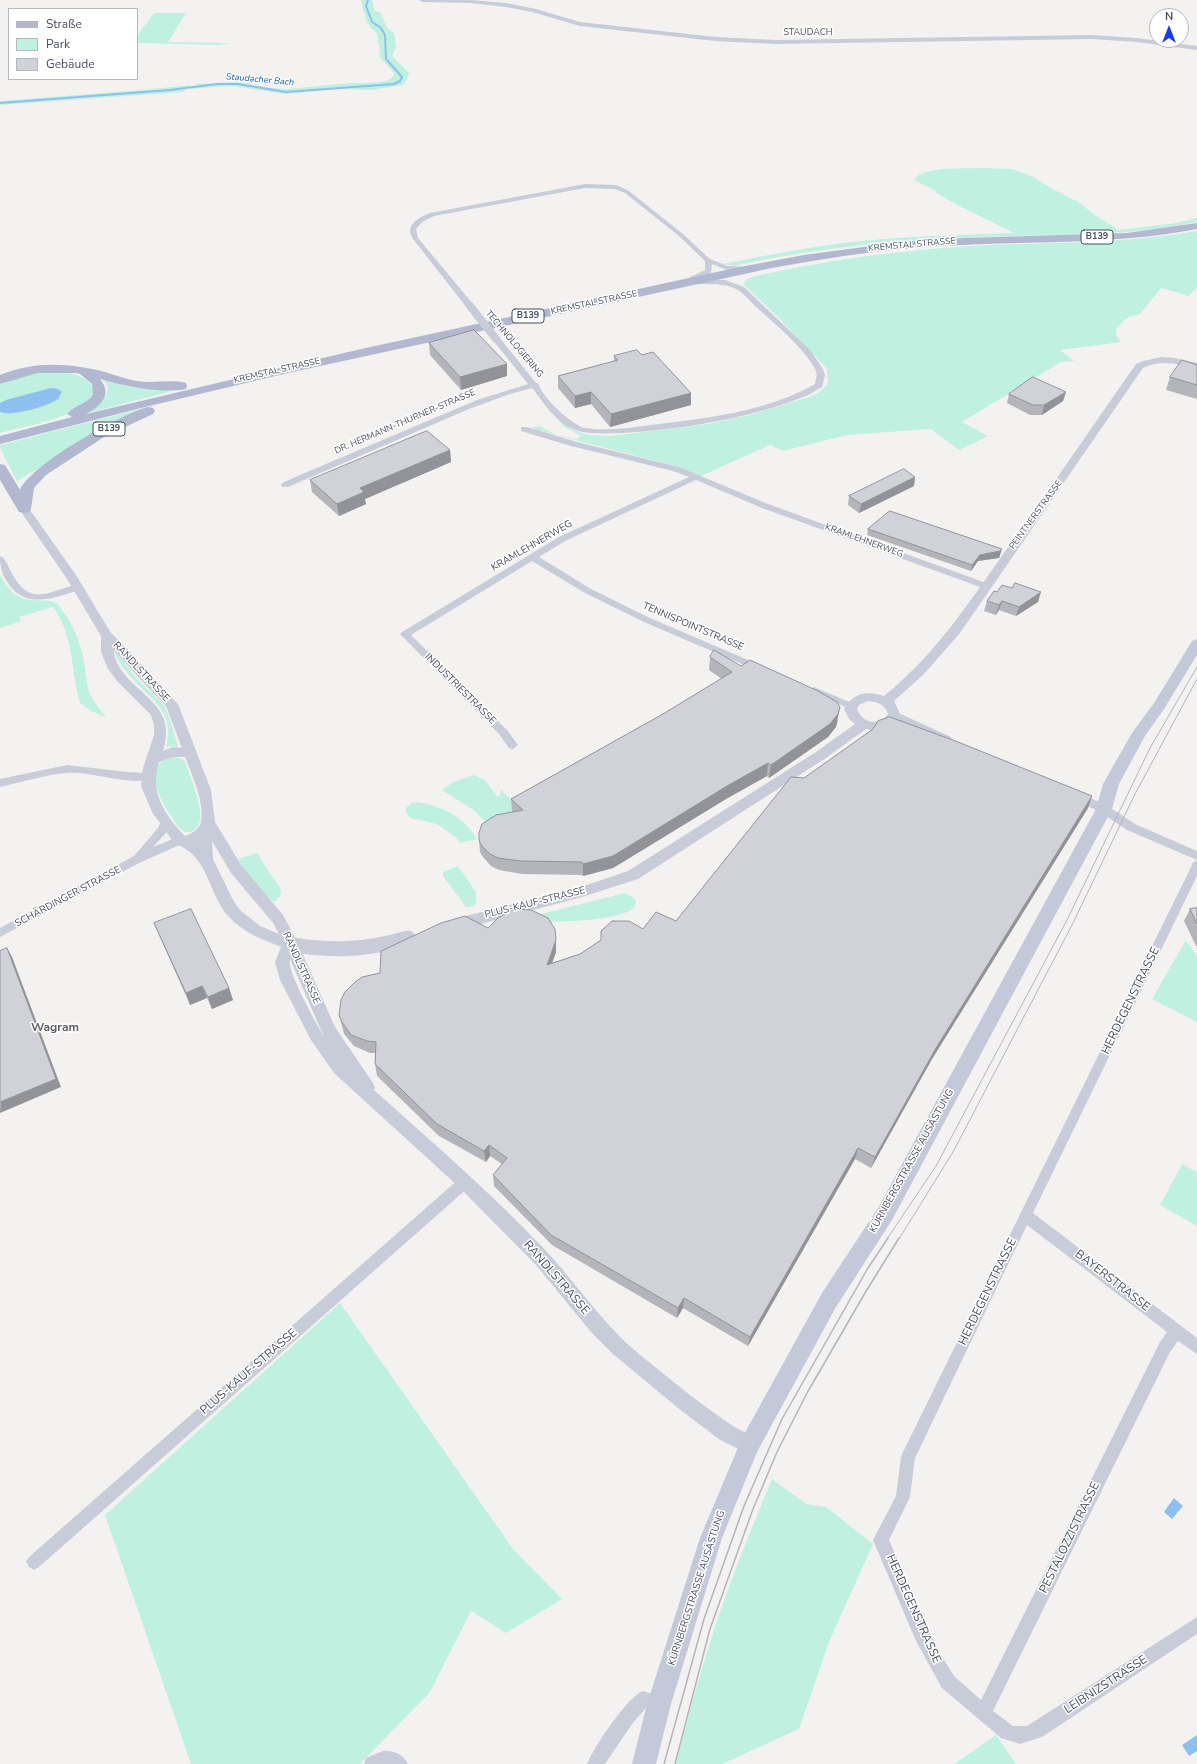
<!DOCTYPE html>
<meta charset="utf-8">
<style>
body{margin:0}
#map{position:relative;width:1197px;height:1764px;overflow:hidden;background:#f4f2f1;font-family:"Nunito Sans",sans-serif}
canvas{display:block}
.legend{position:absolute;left:8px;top:8px;width:130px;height:72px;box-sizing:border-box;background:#fff;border:1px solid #b6b8bf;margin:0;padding:5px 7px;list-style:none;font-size:12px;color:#494e5f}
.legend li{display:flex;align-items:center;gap:8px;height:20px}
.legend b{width:20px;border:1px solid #b6b8bf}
.north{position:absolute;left:1149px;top:8px;width:40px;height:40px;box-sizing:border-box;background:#fff;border:1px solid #b6b8bf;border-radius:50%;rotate:0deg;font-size:11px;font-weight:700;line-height:16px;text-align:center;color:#494e5f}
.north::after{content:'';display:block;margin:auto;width:14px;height:18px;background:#173ae8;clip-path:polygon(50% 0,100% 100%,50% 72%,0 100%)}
</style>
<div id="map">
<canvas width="1197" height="1764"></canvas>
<ul class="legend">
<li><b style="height:5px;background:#b1b8d0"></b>Straße</li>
<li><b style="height:11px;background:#c0f0e0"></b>Park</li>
<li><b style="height:11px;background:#d1d2d9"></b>Gebäude</li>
</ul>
<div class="north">N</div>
</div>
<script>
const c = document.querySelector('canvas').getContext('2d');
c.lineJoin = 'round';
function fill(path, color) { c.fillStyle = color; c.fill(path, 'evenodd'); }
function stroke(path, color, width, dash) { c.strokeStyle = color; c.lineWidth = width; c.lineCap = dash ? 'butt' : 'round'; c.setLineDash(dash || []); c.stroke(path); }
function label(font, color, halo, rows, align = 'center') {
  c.font = font + ' "Nunito Sans",sans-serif'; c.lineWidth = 3; c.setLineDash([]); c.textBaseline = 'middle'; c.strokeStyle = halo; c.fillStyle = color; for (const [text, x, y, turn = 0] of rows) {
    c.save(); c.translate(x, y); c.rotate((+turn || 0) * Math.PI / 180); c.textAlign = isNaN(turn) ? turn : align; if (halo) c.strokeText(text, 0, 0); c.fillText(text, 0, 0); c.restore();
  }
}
const green = new Path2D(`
 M361 0H372L374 10 381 13 387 28 394 33 396 47 392 56 409 73 407 79 403 85 372 90 338 89 286 94 230 86 191 89 197 84 237 82 271 88 287 89 351 83H370L386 81 393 77 394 73 379 56 380 51 377 34 367 23Z
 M154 13H186L168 42 233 43 218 45 137 43V36Z
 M191 85 183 92 0 105V101L153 89Z
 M984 168 1012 169 1034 177 1051 188 1078 202 1098 217 1119 230 1176 223 1197 218V222C1127 237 1057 234 986 237 901 240 817 247 734 266L723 264C763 256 803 248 843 243 900 236 957 235 1014 233L959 206 936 193V191L914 180C922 165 968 169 984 168Z
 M1197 231V287L1189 296 1161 288 1140 314 1129 317 1122 322 1116 330V335L1121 342 1060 350 1074 361 1061 362 962 422 988 436 959 450 931 429 847 435 783 451 770 445 701 476 675 466 533 429V427L540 426 556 435 577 439 581 436 563 426 559 420 573 430 589 435 610 436 708 424 753 414 809 397 820 392 828 383 827 369 777 316 745 286 744 283 746 280 752 277C824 260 897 251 971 246 1046 242 1122 244 1197 231Z
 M31 373C53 373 81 367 94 389 89 417 24 426 0 433V385L12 379Z
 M102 379C126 388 150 391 176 390L88 413C99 405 107 401 108 386Z
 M156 405 126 417 17 481 0 448V445Z
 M0 574C19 616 47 591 59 606 72 622 81 642 84 662 86 671 86 682 89 692 93 701 100 709 106 717L91 711 80 703C70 668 75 638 53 607L19 617 21 621 0 628Z
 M109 644H110L137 679 164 705 170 719 178 746 166 747C176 710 149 699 129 675 121 666 115 655 109 644Z
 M176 757 182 759 185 762C190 777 217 834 185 832 179 829 175 822 171 816 158 797 141 761 176 757Z
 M474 775 485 780 498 797 500 795 501 790 519 807 517 816 491 832 485 822 475 811 442 790 453 782Z
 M417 802C442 806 463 816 477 839L461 843 454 836 437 824 410 818 406 812V808L412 803Z
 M257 853 281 890 280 896 274 902 249 879 238 859Z
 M458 866 476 892V903L474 906 466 907 443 876V872Z
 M625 893 634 898 636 901 634 908C618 922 542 924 521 919Z
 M1186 940 1197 956V1022L1152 999Z
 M1182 1164 1197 1172V1226L1160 1205Z
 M340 1303 513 1549 562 1599 506 1633 471 1611 430 1692 360 1764H191L105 1515Z
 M772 1479 806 1504 826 1507 873 1544 829 1642 799 1729 722 1764H676C687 1720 699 1676 713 1633 730 1580 751 1530 772 1479Z
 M996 1735 1016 1764H954Z`);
const water = new Path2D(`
 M51 388 58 389 62 392C61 393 59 397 59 398 51 406 10 417 0 412V403L6 400Z
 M1174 1498 1183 1506 1172 1519 1164 1512Z
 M1197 1735V1751L1189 1756 1182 1745Z`);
const stream = new Path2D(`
 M0 103 170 90 217 84H238L286 92 394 84 400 81 402 77 386 59 385 35 381 28 372 22 366 6 368 0`);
const minor = new Path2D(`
 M419 0H470L506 3 536 9 580 22 715 37 776 40 1092 35 1137 38 1197 46V50L1137 42 1092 39 776 44 715 41 580 26 532 12 506 7 470 3 422 2Z
 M585 184 616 185 629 191 683 234 710 259 728 266 750 267V271H747L727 270 712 264 711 273 699 279 725 280 744 287 810 350 823 369 825 375 822 387C816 390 810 395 803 397 747 419 683 429 623 433 607 433 590 435 575 430 556 423 544 403 532 388L510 394 469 409 288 487H282L281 485 282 483 300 475 477 400 528 384 492 339 496 337H499L536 383H538C541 396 571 425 585 428 606 431 630 428 651 425 704 419 769 411 815 384 816 378 818 374 815 369 804 348 774 323 756 307 750 301 744 294 738 290 720 280 704 288 690 281V277L705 270V261L679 236 625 193 615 189 585 188 434 216 422 222 416 229 418 238 473 304 474 306 470 308H467L413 239C404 225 418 218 430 213Z
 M521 427H527L577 442 679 467 768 504 989 584 991 586 989 588H983L762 508 696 480 565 541 539 557 591 589 650 618 762 666 764 668 762 670H756L644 622 585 593 532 561 411 635 507 730 518 745 513 749 509 748 499 734 402 636 400 634 402 632 559 537 689 477 673 471 571 446 521 431Z
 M0 556C5 558 7 563 9 568 29 608 44 593 78 584L83 587 81 589C56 598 25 610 8 583 2 574 0 567 0 556Z
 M814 687 854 704 856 706 854 708H848L811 692 809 690Z
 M894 711 951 737 952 740 951 743H943L890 716 889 714 890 712Z
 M67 765 127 772 152 773 153 776 152 779C126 786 92 771 66 773 44 775 22 782 0 787V779Z
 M1077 792 1108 806 1135 824 1197 851V860L1127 830 1100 812 1073 799 1072 796 1073 793Z
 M166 818 170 819 171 822 166 833 153 847 180 836 184 837 185 840 184 843 139 863 0 937V928L134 856 158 828 162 819Z
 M1197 861V876L1033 1213 1197 1338V1354L1178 1341 1170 1352 993 1711 1013 1726H1027L1197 1617V1634L1042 1737 1020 1744 1001 1738 942 1688 916 1641 873 1540 896 1496 901 1457 903 1452 1192 865 1193 862ZM1027 1225 1167 1332 1160 1342 981 1700 954 1676 943 1658 928 1629 889 1540 910 1497 915 1458Z
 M465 1176 470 1178 471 1182 470 1186 39 1567 34 1570 29 1567 26 1562 29 1557 460 1178Z
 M643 1691 665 1698 667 1704 665 1710 659 1712 646 1708 632 1724 605 1764H587C594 1747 627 1697 643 1691Z
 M383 1751C393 1750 404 1755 408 1764H364L366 1758Z`);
const tertiary = new Path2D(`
 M1161 357 1175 358 1197 363V369C1178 364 1161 359 1143 368L960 633 925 673 894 701 900 714C892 728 883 734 866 729L826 758 638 879 582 897 454 931 449 929 447 925 449 921 454 919 581 887 628 871 816 752 855 724 849 719 844 709C854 692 867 691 884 696 934 656 968 604 1004 553 1049 490 1092 427 1136 364L1143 361ZM868 701C877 702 885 704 888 714 879 727 862 723 857 709L859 705Z
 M24 506 28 507 76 575 111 633 131 652 147 672 178 704 211 790 215 822 241 865 283 915 296 939 335 1027 373 1083 375 1088 374 1090C433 1143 494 1195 548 1253 579 1287 603 1324 639 1354 670 1379 700 1404 733 1426 742 1432 754 1434 758 1445L756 1452 749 1454 720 1440 678 1408 613 1354 591 1332 536 1265 459 1187 334 1073 311 1040 280 980 275 962 281 947C262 939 244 933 230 918 208 896 209 854 175 844L152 812 141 786 143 768 154 735V725L151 715 117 681 108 669 101 652V636L67 579 19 509ZM113 649 139 678 166 706 182 748 173 747 163 751C181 697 119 693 113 649ZM174 757H185C192 775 205 803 201 822 200 829 191 834 185 836 165 816 149 791 159 762ZM212 841 231 873 273 923 279 934 260 926 240 910 233 900 213 859ZM290 959 321 1030 324 1036C317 1025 286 970 290 959Z`);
const secondary = new Path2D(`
 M1197 639V655L1164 709 1145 736 1119 784 1112 809 892 1220 836 1307 757 1452 722 1538 671 1704 656 1764H632L647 1704 700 1538 742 1438 822 1293 878 1208 1096 809 1103 784 1132 733 1154 703 1192 641Z`);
const primary = new Path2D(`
 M1197 223V229C1120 244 1042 241 964 245 900 247 836 256 772 268L288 373 145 407 0 444V436L72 417 67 414C74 405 87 405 93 394L92 384 80 374 76 373H38L0 384V375C35 361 69 363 105 372 115 375 126 379 137 381 153 384 170 379 186 383L187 386 186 389 181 390C151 392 129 387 100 379 113 395 101 406 86 414L361 349 740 267 804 255 901 242 965 238 1127 233Z
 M148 407 153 408 155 411 153 414 104 437 46 475 34 488 31 509 29 512 24 513 19 512 0 480V464L5 465 20 490C30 465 121 414 148 407Z`);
const tramFar1 = new Path2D(`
 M887 1239 936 1166 1067 920 1150 748 1197 667
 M899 1239 953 1152 1072 925 1135 794 1197 679`);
const tram = new Path2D(`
 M664 1764 704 1619 744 1506 782 1419 868 1268 888 1238
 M675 1764 710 1629 753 1509 777 1452 807 1393 865 1293 899 1238`);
const minorBridge = new Path2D(`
 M470 306 496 339`);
const tertiaryBridge = new Path2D(`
 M289 944C332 952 366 950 408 938`);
const wall = new Path2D(`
 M429 343 507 364V376L461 390 430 355Z
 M614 356 691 405 610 427 591 404 575 408 558 388V376L614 361Z
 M1197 365V399L1166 390 1170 377Z
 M1066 392 1063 401 1042 415H1030L1007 403 1009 394Z
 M450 450 451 462 365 499 366 504 339 516 312 492 310 480Z
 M915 477 914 486 859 513 848 505 849 496Z
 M868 529 1000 555 999 558 978 561 971 571 867 535Z
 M997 592 1038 602 1016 616 999 610 996 615 984 611 987 601Z
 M710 657 741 666 838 720 836 727 828 737 769 778 767 776 726 799 613 868 583 876 582 875 522 874 499 870 491 866 483 857 480 852 479 840 513 812 512 811 511 799 663 714 722 679 709 670Z
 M804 778 1092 796 1088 808 932 1059 871 1168 855 1159 748 1346 683 1308 677 1318 552 1245 494 1186 493 1175 502 1164 490 1156 486 1162 439 1136 377 1076 375 1064V1053H370L354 1046 344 1034 339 1015 380 973 488 928 556 940V952L552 963 580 954 643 929 676 921Z
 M1197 908V946H1196L1184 921 1190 909Z
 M154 923 229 988 233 1000 212 1009 207 998 190 1005 159 935Z`);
const shadedWall = new Path2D(`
 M507 364V376L461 390 460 377Z
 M591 392V404L575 408V396Z
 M1066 392 1063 401 1042 415 1044 405Z
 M691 393V405L610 427 611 414Z
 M450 450 451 462 365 499 366 504 339 516 337 504 360 488Z
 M915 477 914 486 859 513 861 504Z
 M1002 549 999 558 978 561 971 571 972 565 980 555Z
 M1041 592 1038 602 1016 616 1019 607Z
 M1002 601 999 610 996 615 999 605Z
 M840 707 836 727 828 737 769 778 771 765Z
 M768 763 767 776 726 799 613 868 583 876V864L727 786Z
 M1092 796 1088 808 932 1059 871 1168 875 1157 936 1048Z
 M556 940V952L547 977V965Z
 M7 948 12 957 61 1087 0 1113Z
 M202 986 207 998 190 1005 186 993Z
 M229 988 233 1000 212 1009 208 997Z
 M489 1145 490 1156 486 1162 484 1151Z
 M858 1148 855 1159 748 1346 750 1337Z
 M684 1298 683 1308 677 1318 678 1308Z`);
const building = new Path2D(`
 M474 330 507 364 460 377 429 343Z
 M637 350 642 355 653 352 691 393 611 414 591 392 575 396 558 376 618 360 614 356Z
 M1182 360 1197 365V385L1170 377Z
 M1033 377 1066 392 1044 405H1033L1009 394Z
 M427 431 450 450 360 488 364 492 337 504 310 480Z
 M904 469 915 477 861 504 849 496Z
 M890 511 1002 549 1000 551 980 555 972 565 868 529Z
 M1015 583 1041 592 1019 607 1002 601 999 605 987 601 994 591 997 592 1002 585 1012 588Z
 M714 650 741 666 750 660 818 691 837 702 840 707 838 714 830 724 771 765 768 763 727 786 613 856 583 864 582 862 521 861 498 858 490 854 481 845 479 840V833L482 824 496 815 523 810 511 799 663 714 732 672 710 657Z
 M890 717 958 742 1092 796 936 1048 875 1157 858 1148 750 1337 684 1298 678 1308 551 1235 493 1175 507 1158 489 1145 484 1151 437 1124 375 1064 376 1042 367 1041 351 1035 342 1022 339 1015 341 1000 345 992 355 982 362 977 380 973 381 951 441 923 465 916 488 928 498 918 508 912 516 909 531 910 548 918 555 929 556 940 547 965 580 954 601 940V931L612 921H629L643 929 656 912 676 921 791 777 804 778 873 729 878 721Z
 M1197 908V924L1190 909Z
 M191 909 229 988 208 997 202 986 186 993 154 923Z
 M7 948 56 1079 0 1102V951Z`);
const farStreetnames = [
 ["STAUDACH",808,33],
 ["KREMSTAL STRASSE",912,245,-5],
 ["KREMSTAL STRASSE",594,303,-12],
 ["TECHNOLOGIERING",514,344,50],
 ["KREMSTAL STRASSE",277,371,-13],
 ["DR. HERMANN-THURNER-STRASSE",405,422,-23],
 ["PEINTNERSTRASSE",1036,515,-54],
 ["KRAMLEHNERWEG",864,541,20]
];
const farWaternames = [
 ["Staudacher Bach",260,80,5]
];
const shields = [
 [1097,237,32],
 [528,316,32],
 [109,429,32]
];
const shieldNames = [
 ["B139",1097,237],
 ["B139",528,316],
 ["B139",109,429]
];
const streetNames = [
 ["KRAMLEHNERWEG",532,546,-30],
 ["TENNISPOINTSTRASSE",693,627,23],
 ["RANDLSTRASSE",141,672,47],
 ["INDUSTRIESTRASSE",460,689,45],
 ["SCHÄRDINGER STRASSE",68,897,-28],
 ["PLUS-KAUF-STRASSE",535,903,-14],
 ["RANDLSTRASSE",301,968,66],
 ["KÜRNBERGSTRASSE AUSÄSTUNG",912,1161,-61],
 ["KÜRNBERGSTRASSE AUSÄSTUNG",697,1588,-72]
];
const nearStreetnames = [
 ["HERDEGENSTRASSE",1131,1001,-64],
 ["RANDLSTRASSE",556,1278,49],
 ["BAYERSTRASSE",1112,1281,38],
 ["HERDEGENSTRASSE",988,1292,-64],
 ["PLUS-KAUF-STRASSE",249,1372,-41],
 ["PESTALOZZISTRASSE",1070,1538,-64],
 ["HERDEGENSTRASSE",913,1609,66],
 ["LEIBNIZSTRASSE",1106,1685,-33]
];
const quarterNames = [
 ["Wagram",55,1028]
];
fill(green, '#c0f0e0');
fill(water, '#8dc0ee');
stroke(stream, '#8dc0ee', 2);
fill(minor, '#c8ccd8');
fill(tertiary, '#c8ccd8');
fill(secondary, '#c4c9da');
fill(primary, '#b1b8d0');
stroke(tramFar1, '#b3b4bc', 1);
stroke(tram, '#b3b4bc', 1.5);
stroke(minorBridge, '#c8ccd8', 8);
stroke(tertiaryBridge, '#c8ccd8', 15);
fill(wall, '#b4b5bb');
fill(shadedWall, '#929398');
fill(building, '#d1d2d9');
stroke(building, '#929398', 1);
label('9px', '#494e5f', '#fff', farStreetnames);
label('italic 9px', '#0b61b0', '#fff', farWaternames);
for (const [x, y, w] of shields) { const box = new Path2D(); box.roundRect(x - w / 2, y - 7, w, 14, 3); c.fillStyle = '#fff'; c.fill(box); stroke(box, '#494e5f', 1); }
label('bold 9px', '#494e5f', null, shieldNames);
label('10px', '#494e5f', '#fff', streetNames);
label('12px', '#494e5f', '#fff', nearStreetnames);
label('bold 12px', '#5e5f66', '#fff', quarterNames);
</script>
